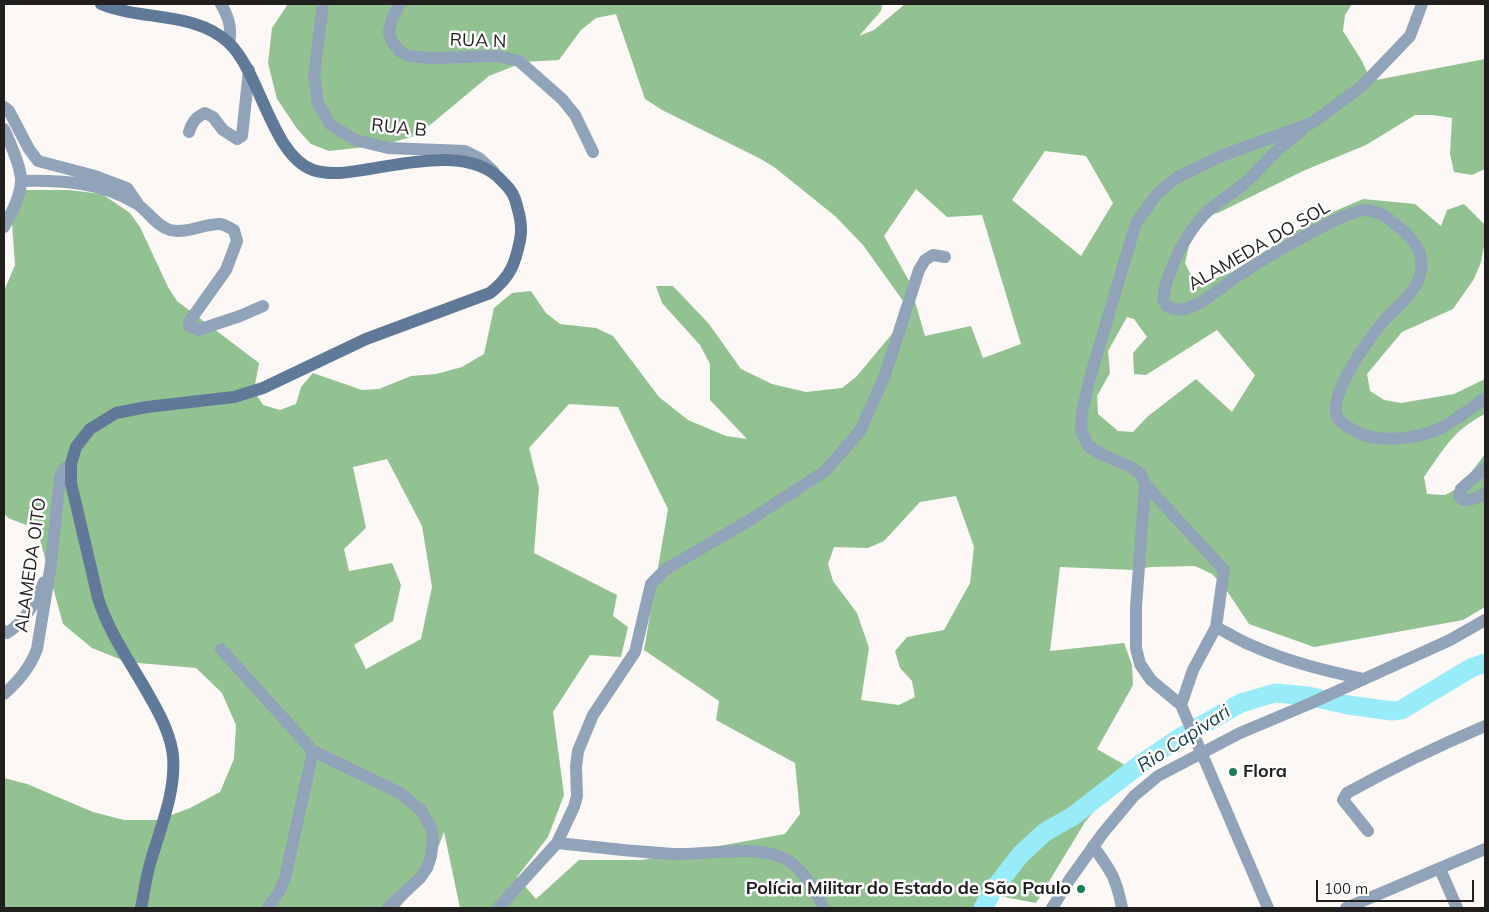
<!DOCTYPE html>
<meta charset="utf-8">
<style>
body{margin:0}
#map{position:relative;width:1489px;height:912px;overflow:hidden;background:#fbf8f5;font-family:Mulish,sans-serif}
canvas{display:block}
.frame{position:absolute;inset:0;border:5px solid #201f1e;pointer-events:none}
.scale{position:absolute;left:1316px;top:880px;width:158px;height:22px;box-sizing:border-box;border:2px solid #201f1e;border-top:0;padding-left:6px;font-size:15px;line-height:18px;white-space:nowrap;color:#201f1e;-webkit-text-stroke:4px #fff;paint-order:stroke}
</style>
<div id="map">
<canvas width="1489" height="912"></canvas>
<div class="frame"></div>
<div class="scale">100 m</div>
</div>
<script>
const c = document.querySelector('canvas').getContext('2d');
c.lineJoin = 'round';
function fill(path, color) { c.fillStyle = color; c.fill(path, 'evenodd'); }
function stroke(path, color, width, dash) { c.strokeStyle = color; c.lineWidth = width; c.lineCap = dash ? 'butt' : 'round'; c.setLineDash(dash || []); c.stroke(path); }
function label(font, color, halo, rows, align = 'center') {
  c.font = font + ' Mulish,sans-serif'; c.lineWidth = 5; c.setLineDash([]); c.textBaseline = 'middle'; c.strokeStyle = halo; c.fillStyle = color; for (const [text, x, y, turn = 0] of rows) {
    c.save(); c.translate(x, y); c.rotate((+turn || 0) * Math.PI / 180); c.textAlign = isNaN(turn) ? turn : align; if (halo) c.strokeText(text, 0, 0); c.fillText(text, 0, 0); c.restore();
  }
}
const forest = new Path2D(`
 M288 4H882L881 11 859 36 874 30 905 4H1352L1345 15 1343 31 1362 61 1371 81 1485 59V169L1472 175 1454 172 1450 154 1452 118 1433 115H1415L1366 145 1303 171 1218 213 1208 215 1189 245 1185 263 1193 279H1214L1232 272 1312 221 1363 199 1415 204 1441 226 1447 210 1464 204 1485 225V241L1481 262 1474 279 1453 309 1402 332 1367 374 1370 391 1384 400 1401 403 1454 394 1485 379V414C1453 430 1444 449 1424 477L1427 494 1445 495 1460 487 1485 454V607L1463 620 1314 647 1249 624 1225 588 1212 574 1195 566 1150 567 1135 570 1060 567 1050 651 1124 643 1132 665 1133 685 1097 749 1130 768 1085 822 1036 903 999 896 989 908H460L444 832 430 869 399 908H4V778L27 784 93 812 124 820H158L190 808 220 792 234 759 236 725 222 693 196 668 127 662 92 648 63 624 37 529 8 518 4 513V291L15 265 12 223 24 190H68L102 194 130 213 140 227 168 287 177 301 259 363 254 391 263 405 280 410 296 404 301 387 313 373 362 390 379 389 411 376 436 374 462 367 484 354 494 308 512 293 531 291 546 313 560 324 596 328 613 336 659 397 688 420 726 436 747 439 710 400V364L700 345 662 303 656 286H673L709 324 741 369 772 384 806 392 842 388 856 377 902 322 906 305 863 245 835 216 774 167 759 158 662 110 645 99 616 14 596 18 581 30 559 60 524 62 489 76 418 135 383 145 329 151 311 144 298 130 277 99 268 63 272 28ZM1045 151 1086 156 1113 203 1081 256 1012 200ZM916 189 947 217 982 215 1021 344 983 358 971 326 925 336 909 281 884 236ZM1127 317 1134 319 1147 337 1133 353 1134 374 1146 375 1217 330 1255 375 1232 412 1196 379 1147 417 1133 432 1118 431 1098 414 1097 396 1110 373 1108 351ZM569 404 618 407 668 509 644 650 719 701 716 720 795 763 800 814 785 834 642 860H579L536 899 517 877 548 837 564 795 553 712 590 655 621 657 628 627 613 616 617 595 534 553 539 488 529 448ZM387 459 422 526 432 587 421 639 366 669 354 645 393 621 401 585 392 563 349 571 344 549 366 528 353 467ZM956 496 974 547 970 583 944 630 907 637 895 651 900 668 912 681 915 697 899 705 861 700 869 648 857 613 833 581 828 564 834 547 868 548 884 541 920 502Z`);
const river = new Path2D(`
 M983 908 993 890 1021 854 1045 832 1073 816 1139 765 1179 738 1241 703 1275 693 1308 696 1348 705 1392 711 1401 710 1471 668 1485 663`);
const minor = new Path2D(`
 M221 4C229 18 232 28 229 43
 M323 4 314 76 318 104 331 125 355 140 388 148 465 151 479 158 494 172
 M399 4 391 22 389 32 392 42 400 51 408 56 432 58 498 56 519 61 562 99 575 115 593 152
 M4 107 9 111 29 149 38 161 95 176 127 188 138 204
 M4 129C10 143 22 168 21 182 20 198 11 213 4 227
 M1302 130C1294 137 1285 143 1278 150 1267 160 1257 172 1246 182 1233 194 1216 202 1204 215 1186 234 1174 259 1166 284 1163 295 1160 306 1174 309 1194 313 1220 288 1236 277 1257 263 1344 210 1366 210 1374 210 1385 215 1390 220 1406 232 1425 248 1421 270 1418 293 1396 306 1382 323 1368 340 1332 390 1336 413 1338 423 1347 426 1355 431 1377 444 1418 439 1441 428 1456 420 1471 408 1485 398
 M189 132C192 122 196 117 205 113L213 117 223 130 237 139 242 136 249 70
 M21 181C61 180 102 182 137 204 148 211 156 226 170 230 187 234 203 224 220 224 224 224 229 228 234 230L237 241 226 270 189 322 190 327 198 330 240 316 263 306
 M1485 468 1461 489 1459 496 1463 500C1473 500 1478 498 1485 493
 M1145 484 1224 570 1216 627 1193 670 1181 705 1268 908
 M1216 627C1228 633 1240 641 1253 646 1289 662 1326 671 1364 679
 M4 631 7 633C26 621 35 602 44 582
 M221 649 313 751 400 793 421 810 431 828 433 839 431 856 427 868 420 878 388 908
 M4 694C19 681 30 668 37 649L51 564 60 477 63 470 71 464
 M1181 705 1151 680 1140 664 1136 648V607L1145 484 1140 473 1129 466 1103 455 1088 446 1081 430 1082 412 1089 381 1136 223 1157 194 1176 178 1221 156 1312 123 1362 86 1410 36 1422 4
 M1368 831 1343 800 1347 793C1392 768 1438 746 1485 726
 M557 843C596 847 635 852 675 854 707 855 750 845 781 857 800 864 817 891 823 908
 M1093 846C1111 871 1116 877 1122 908
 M1440 869 1457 908
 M268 908 280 890 285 878 313 751
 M498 908 557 843 574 807 577 796 576 767 578 751 593 715 635 652 651 584 666 569 750 520 825 471 860 431 885 375 919 270 925 260 933 255 945 257`);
const tertiary = new Path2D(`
 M1052 908 1070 879 1103 833 1134 796 1158 776 1240 733 1309 704 1450 640 1485 620
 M1346 908 1485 849`);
const secondary = new Path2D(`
 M101 4C142 21 195 11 229 43 261 74 272 156 313 170 331 176 351 172 369 169 408 163 472 147 502 181 508 187 512 191 515 199 519 213 523 225 520 240 515 265 510 277 490 293L366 339 263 388 234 397 147 407 116 413 90 429 76 447 71 464V483L98 598C109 634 133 666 151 699 161 716 171 736 173 756 176 793 160 828 150 864 146 878 144 893 141 908`);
const markers = [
 [1233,772,5,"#1c7f58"],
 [1081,889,5,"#1c7f58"]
];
const streetNames = [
 ["RUA N",478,41,2],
 ["RUA B",399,128,6],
 ["ALAMEDA DO SOL",1259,246,-30],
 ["ALAMEDA OITO",31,565,-82]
];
const poiNames = [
 ["Flora",1243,772],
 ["Polícia Militar do Estado de São Paulo",1071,889,"right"]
];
const waterNames = [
 ["Rio Capivari",1184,739,-33]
];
fill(forest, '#92c192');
stroke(river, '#98ebf8', 19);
stroke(minor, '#91a3b8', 12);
stroke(tertiary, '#91a3b8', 12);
stroke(secondary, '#607998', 12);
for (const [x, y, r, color] of markers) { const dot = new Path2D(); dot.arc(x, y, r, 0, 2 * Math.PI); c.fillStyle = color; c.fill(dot); stroke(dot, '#fff', 2); }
label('18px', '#201f1e', '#fff', streetNames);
label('bold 18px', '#201f1e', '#fff', poiNames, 'left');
label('italic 19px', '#153d42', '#fff', waterNames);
</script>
